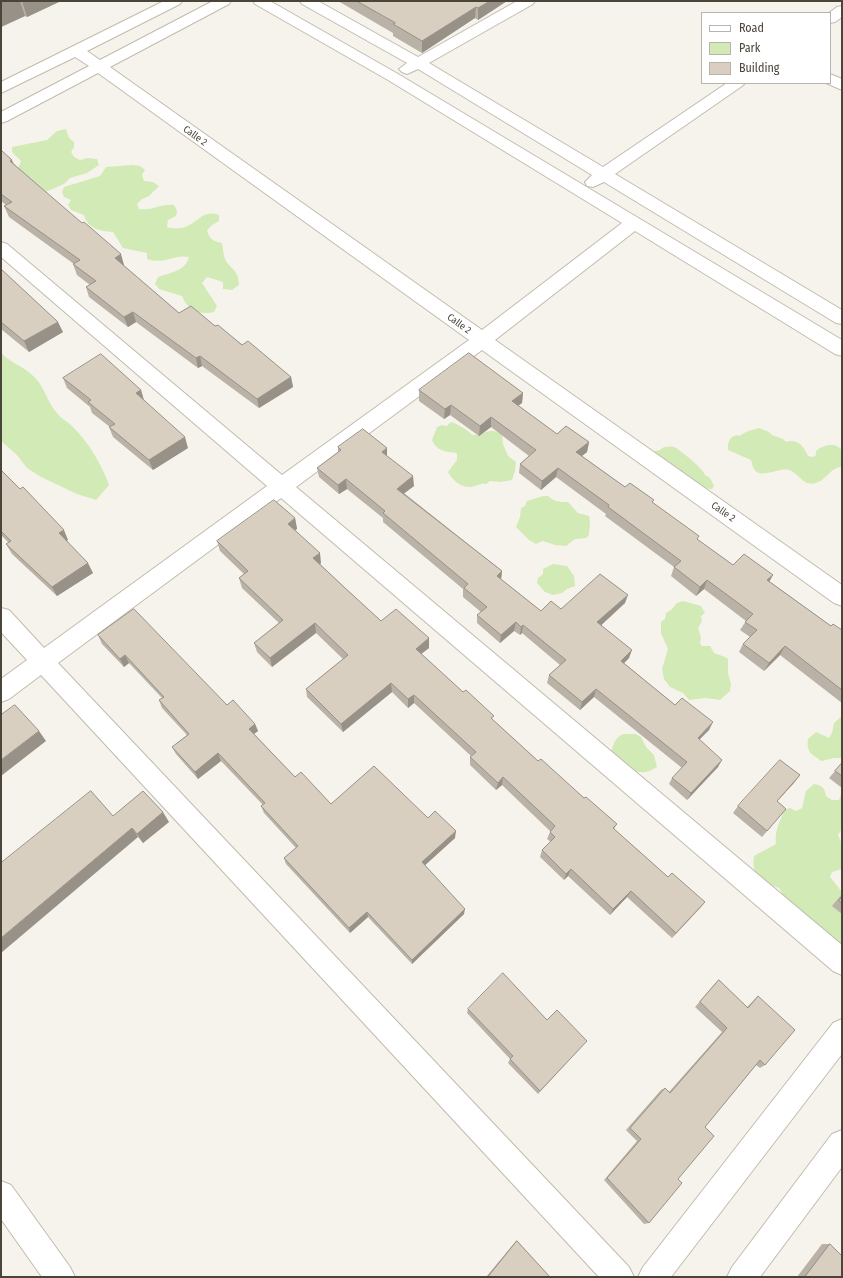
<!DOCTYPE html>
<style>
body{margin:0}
#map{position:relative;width:843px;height:1278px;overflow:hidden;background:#f6f3ec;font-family:"Fira Sans Condensed",sans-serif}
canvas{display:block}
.frame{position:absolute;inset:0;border:2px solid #4b4439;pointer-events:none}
.legend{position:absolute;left:701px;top:12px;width:130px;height:72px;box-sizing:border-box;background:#fff;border:1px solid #b7b4b0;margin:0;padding:5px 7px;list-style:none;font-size:12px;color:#4b4439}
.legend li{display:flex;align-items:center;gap:8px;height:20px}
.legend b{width:20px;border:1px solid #b7b4b0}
</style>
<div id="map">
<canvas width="843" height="1278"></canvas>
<div class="frame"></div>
<ul class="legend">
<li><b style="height:5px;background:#fff"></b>Road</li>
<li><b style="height:11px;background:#d2eab5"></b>Park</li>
<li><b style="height:11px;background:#d8cfc1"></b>Building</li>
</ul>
</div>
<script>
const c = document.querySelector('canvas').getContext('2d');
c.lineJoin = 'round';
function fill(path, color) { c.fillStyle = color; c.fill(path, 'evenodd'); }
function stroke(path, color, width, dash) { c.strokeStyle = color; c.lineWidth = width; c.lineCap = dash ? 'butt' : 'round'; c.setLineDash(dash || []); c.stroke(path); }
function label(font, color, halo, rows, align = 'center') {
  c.font = font + ' "Fira Sans Condensed",sans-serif'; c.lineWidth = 3; c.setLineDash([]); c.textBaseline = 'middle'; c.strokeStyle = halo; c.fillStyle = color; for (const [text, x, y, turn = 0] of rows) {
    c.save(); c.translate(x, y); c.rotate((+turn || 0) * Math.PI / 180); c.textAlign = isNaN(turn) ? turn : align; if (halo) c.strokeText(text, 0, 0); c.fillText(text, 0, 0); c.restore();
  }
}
const green = new Path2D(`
 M65 126 69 138 74 142V147L71 152 74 157 80 160 88 158 97 159 99 165 87 173 70 178 64 184 41 194 17 171 21 161 12 152V147L47 140 57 131 66 129Z
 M132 165 140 166 145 170 142 175 144 181 153 182 159 186 149 196 142 199 137 204 139 209C152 211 162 203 174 205L177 211 176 216 168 220 167 227C196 235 197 207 219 215V221L212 225 207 230C209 239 213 241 222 243 223 248 223 252 224 256 227 268 239 268 239 285L232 290 223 289V282L207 277 202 283 217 306 214 312C199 315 188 311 182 296L159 289 155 284 158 277C169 273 186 271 189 257 174 254 164 265 147 259V253L123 248 113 232C100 231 88 229 84 215L71 210 68 205 71 200 64 197 62 192 64 187 100 176 106 167Z
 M1 353C10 362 22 366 31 374 44 384 46 400 56 412 60 418 67 421 72 426 89 443 101 463 109 485L96 500 77 494 41 477 27 468 17 455 1 441Z
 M451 422C458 424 468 430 472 435 486 436 488 425 502 435L503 444 508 456 516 462 515 471 512 480 501 482 490 481 486 484C480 483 477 486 471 487 461 488 452 480 448 472L457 460V453C446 452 436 451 432 440L437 427 442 425 447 426Z
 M759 428 769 432 772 435 783 439 786 442C797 438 804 446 808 456L813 457 816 455V451C825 444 834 442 842 450V467C831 467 826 480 816 483 803 487 799 473 789 470 779 467 760 480 754 469 752 466 752 463 751 460L728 450C727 445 729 438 734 436 738 434 737 437 741 435 747 431 752 430 759 428Z
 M664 447C667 447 671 446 674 447 679 449 704 469 705 475L710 478 714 486 712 489C694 489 667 465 653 454L655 451 660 450Z
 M543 496H548C554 502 561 502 568 502L578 513 589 516C591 523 589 528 589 535L586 538 575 539 566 546 555 545 543 541 536 544 529 540 516 527 520 517 521 508 525 506 527 501Z
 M553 564 567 566 574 576 575 586 567 589 562 593 553 595 545 592 537 583 538 578 543 574V569Z
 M683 601 701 606 705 613 701 616 702 621 698 628 701 638 700 643 702 646H710L714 653 725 657 728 659V673L731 684 730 691 720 700 706 698 689 700 683 693 670 687 664 679 662 669 668 649 661 633V622L665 619 666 613 671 610 677 603Z
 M842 716V758H834L822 761C812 755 806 752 808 739L816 732 829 738 832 733 834 723Z
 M623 734H636L641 737 646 747 654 755 657 767C637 780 628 766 612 754 611 746 616 737 623 734Z
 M814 784C822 785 825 788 826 796L832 800H839L842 792V829L838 835 842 844V869L832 872 830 877 842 892V963L785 908 783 895 779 888C762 881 751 877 754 856L776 844C774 832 780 822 784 810L790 808 796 811 802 808 806 791Z`);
const minor = new Path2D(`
 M164 1H182L180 4 87 51 100 60 213 1H231L229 4 110 67 482 330 622 223 388 80 255 4 253 1H270L398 74 842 340V356L835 354 635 231 495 340 842 585V606L834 603 482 350 296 487 842 945V975L833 971 281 498 58 663 629 1267 634 1277H599L41 675 9 699 1 702V679L27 660 1 632V608L9 610 44 648 267 486 1 257V242L7 244 282 475 469 340 98 73 7 121 1 123V112L89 66 75 57 1 93V82Z
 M300 1H318L418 57 517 1H535L533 4 429 63 603 167 727 83H745L742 86 615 174 842 310V324L836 323 604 182 593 187 587 186 585 182 592 175 418 69 407 74 402 72 399 69 407 63 302 4Z
 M842 6V17L835 22 830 23V13H829L837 7Z
 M830 74 842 79V90L826 83H830Z
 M842 1019V1054L671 1277H638L643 1267 833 1023Z
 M842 1130V1167L760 1277H727L732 1267 832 1134Z
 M1 1181 11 1185 70 1267 75 1277H42L1 1219Z`);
const wall = new Path2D(`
 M1 1H61L27 17 25 16 1 27Z
 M338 1H507L478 20 475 18 422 53 393 36V33Z
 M1 150 15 165 124 265H123L179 313 215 326 291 377 293 387 259 408 202 366 198 368 136 322 128 327 89 297 86 287 90 285 77 275 73 264H74L9 217 4 206 6 205 1 201Z
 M1 269 63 332 29 352 1 329Z
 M63 378 141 390 144 400 188 448 153 470 113 437 109 427H110L92 413 90 407 67 388Z
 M419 390 523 393 522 403 518 406 557 434 589 442 587 452 582 456 625 487 653 503 698 540 733 565 773 575 769 581 831 626 842 630V703L780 655 764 671 739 652 743 644 750 637 740 630 746 621 704 589 696 596 671 576 674 567 605 516 606 514 556 477 541 490 519 473 520 464 529 456 491 427 479 436 450 415 444 419 419 401Z
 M338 447 387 448V456L414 486 404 493 502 571 501 579 541 611 625 603 601 625 629 658 624 663 675 705 709 730 699 739 718 767 687 800 669 784 672 778 682 768 594 697 580 710 547 683 549 675 560 665 522 633 520 635 514 631 500 643 477 623V615L481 612 463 597V589L383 522V518L347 489 339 494 319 477 317 468 338 452Z
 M1 470 68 540 67 541 93 573 57 596 12 554 6 544 9 543 1 535Z
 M295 518 297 529 295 530 321 563 320 564 344 587 381 621 429 638V648L421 654 538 761 617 824 614 829 668 877 705 902 672 938 627 897 610 915 568 876 564 880 540 857 542 850 551 842 547 839 550 832V831L502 785 496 790 470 765V757L471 756 414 703 408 708 392 692 343 732 307 697 306 689 343 659 316 633 272 667 257 652 254 643 279 623 242 588 239 578 244 574 220 551 217 541Z
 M98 635 227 705 255 724 258 731 254 734 295 777 331 804 428 818 455 838 425 865 464 914 412 964 368 917 350 933 286 864 284 858 296 848 264 813 261 806 263 805 221 761 198 779 176 754 172 747 187 735 162 708 159 700 162 698 129 663 124 667 102 644Z
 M842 763V788L829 778Z
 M800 775 777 801 786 809 762 837 733 813 738 806Z
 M113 816 169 822 143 843 138 837Z
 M842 894V914L832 906Z
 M719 980 747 1007 758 996 765 1065 760 1068 756 1065 705 1127 678 1179 649 1223 644 1224 604 1180 637 1141 626 1130 661 1090 665 1088 669 1092 722 1032 695 1007 714 985Z
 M468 1009 547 1020 584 1044 538 1094 508 1063 510 1059 467 1013Z
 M516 1241H517L550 1277H486Z
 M822 1244H830L842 1277H797Z`);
const shadedWall = new Path2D(`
 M6 1H20L25 16 1 27V3Z
 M22 1H61L27 17Z
 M490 1H507L478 20V8Z
 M476 7 475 18 422 53V41Z
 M12 160 16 170 10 161Z
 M121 254 124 265 118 268 115 258Z
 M133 312 136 322 128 327 124 317Z
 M58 322 63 332 29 352 24 341Z
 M200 356 202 366 198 368 196 358Z
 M291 377 293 387 259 408 257 399Z
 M141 390 144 401 136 393Z
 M523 393 522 403 511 411 512 401Z
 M451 405 450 415 444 419 445 409Z
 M491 417V427L479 436 480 426Z
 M185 437 188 448 153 470 149 460Z
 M589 442 587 452 574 462 576 452Z
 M387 448V457L382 452Z
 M558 468 556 477 541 490 542 481Z
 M413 476 414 486 398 498 397 489Z
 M346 479 347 489 339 494 338 485Z
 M295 518 297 529 290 534 288 524Z
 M64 530 68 540 64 542 59 533Z
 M320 553 321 563 315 568 313 558Z
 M88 563 93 573 57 596 52 587Z
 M502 571 501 580 497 576Z
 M773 575 768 584 767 580Z
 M707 580 704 589 696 596 700 587Z
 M628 595 625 603 595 631 597 622Z
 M516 622 514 631 500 643 501 635Z
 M315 623 316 633 272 667 270 658Z
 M523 625 522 633 520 635 521 627Z
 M429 638V648L416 658V649Z
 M785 646 780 655 764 671 769 663Z
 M632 650 629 658 618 669 621 661Z
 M125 655 129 663 124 667 120 659Z
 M391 683 392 692 343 732 341 724Z
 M596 689 594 697 580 710 582 702Z
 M414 695V703L408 708V699Z
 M713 722 709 730 694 745 698 738Z
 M255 724 258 731 251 736 249 729Z
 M39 731 46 741 1 776V760Z
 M218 753 221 761 198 779 195 772Z
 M722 760 718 767 687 800 691 793Z
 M800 775 794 783 771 808 777 801Z
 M503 777 502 785 496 790 498 783Z
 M163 812 169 822 143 843 137 834Z
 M132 828 138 837 1 953V938Z
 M456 831 455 838 422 868V862Z
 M571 869 568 876 564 880 566 874Z
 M631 891 627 897 610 915 613 909Z
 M705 902 700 908 672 938 676 933Z
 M465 909 464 914 412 964V960Z
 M367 912 368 917 350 933 349 928Z`);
const building = new Path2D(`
 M1 1H6L1 3Z
 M357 1H490L478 8 476 7 422 41 393 24 395 23Z
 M1 150 12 160 10 161 61 205 82 223 84 222 121 254 115 258 179 313 191 306 215 326 218 325 242 345 248 341 291 377 257 399 200 356 196 358 133 312 124 317 86 287 96 281 73 264 80 260 4 206 12 202 1 194Z
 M1 269 58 322 24 341 1 322Z
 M469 353 523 393 512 401 557 434 566 426 589 442 576 452 625 487 630 483 654 500 652 502 699 536 697 539 733 565 744 554 773 575 767 580 831 626 833 624 842 630V690L785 646 769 663 743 644 757 630 745 622 753 614 707 580 700 587 674 567 681 561 608 507 609 505 558 468 542 481 520 464 536 450 491 417 480 426 451 405 445 409 419 390Z
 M101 354 141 390 136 393 185 437 149 460 109 427 115 424 88 402 91 400 63 378Z
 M363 429 387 448 382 452 413 476 397 489 502 571 497 576 541 611 551 601 561 609 600 574 628 595 597 622 632 650 621 661 675 705 682 698 713 722 698 738 722 760 691 793 672 778 687 762 596 689 582 702 549 675 566 660 523 625 521 627 516 622 501 635 477 615 487 607 464 588 468 584 383 513 385 511 346 479 338 485 317 468 341 450 338 447Z
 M1 470 20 489 23 487 64 530 59 533 88 563 52 587 6 544 11 541 1 531Z
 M274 500 295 518 288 524 320 553 313 558 344 587 381 621 396 609 429 638 416 649 463 692 466 690 494 716 491 718 538 761 541 759 584 798 586 797 617 824 613 828 668 877 672 873 705 902 676 933 631 891 613 909 571 869 566 874 542 850 555 837 550 832 555 826 503 777 498 783 470 757 476 752 414 695 408 699 391 683 341 724 306 689 348 655 315 623 270 658 254 643 283 620 239 578 248 571 217 541Z
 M134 609 227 705 233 700 255 724 249 729 295 777 301 772 331 804 374 766 428 818 435 811 456 831 422 862 465 909 412 960 367 912 349 928 284 858 298 846 261 806 265 803 218 753 195 772 172 747 189 734 159 700 164 697 125 655 120 659 98 635Z
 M15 705 39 731 1 760V715Z
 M780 760 800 775 777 801 786 809 767 831 738 806Z
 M842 763V776L835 771Z
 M91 791 113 816 143 791 163 812 137 834 132 828 1 938V863Z
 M842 897V903L839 901Z
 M503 973 547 1020 557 1010 587 1041 540 1091 510 1059 513 1056 468 1009Z
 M719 980 748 1008 758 996 795 1030 765 1065 760 1060 705 1127 714 1136 678 1179 682 1183 649 1223 607 1178 641 1139 630 1128 665 1088 670 1093 727 1028 700 1002Z
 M517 1241 550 1277H488Z
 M830 1244 842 1256V1277H805Z`);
const streetNames = [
 ["Calle 2",195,136,36],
 ["Calle 2",459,324,36],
 ["Calle 2",723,512,35]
];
fill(green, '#d2eab5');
stroke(minor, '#c2bbae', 2);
fill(minor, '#fff');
fill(wall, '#bab2a6');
fill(shadedWall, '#979187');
fill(building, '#d8cfc1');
stroke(building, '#979187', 1);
label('10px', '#4b4439', '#fff', streetNames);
</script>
